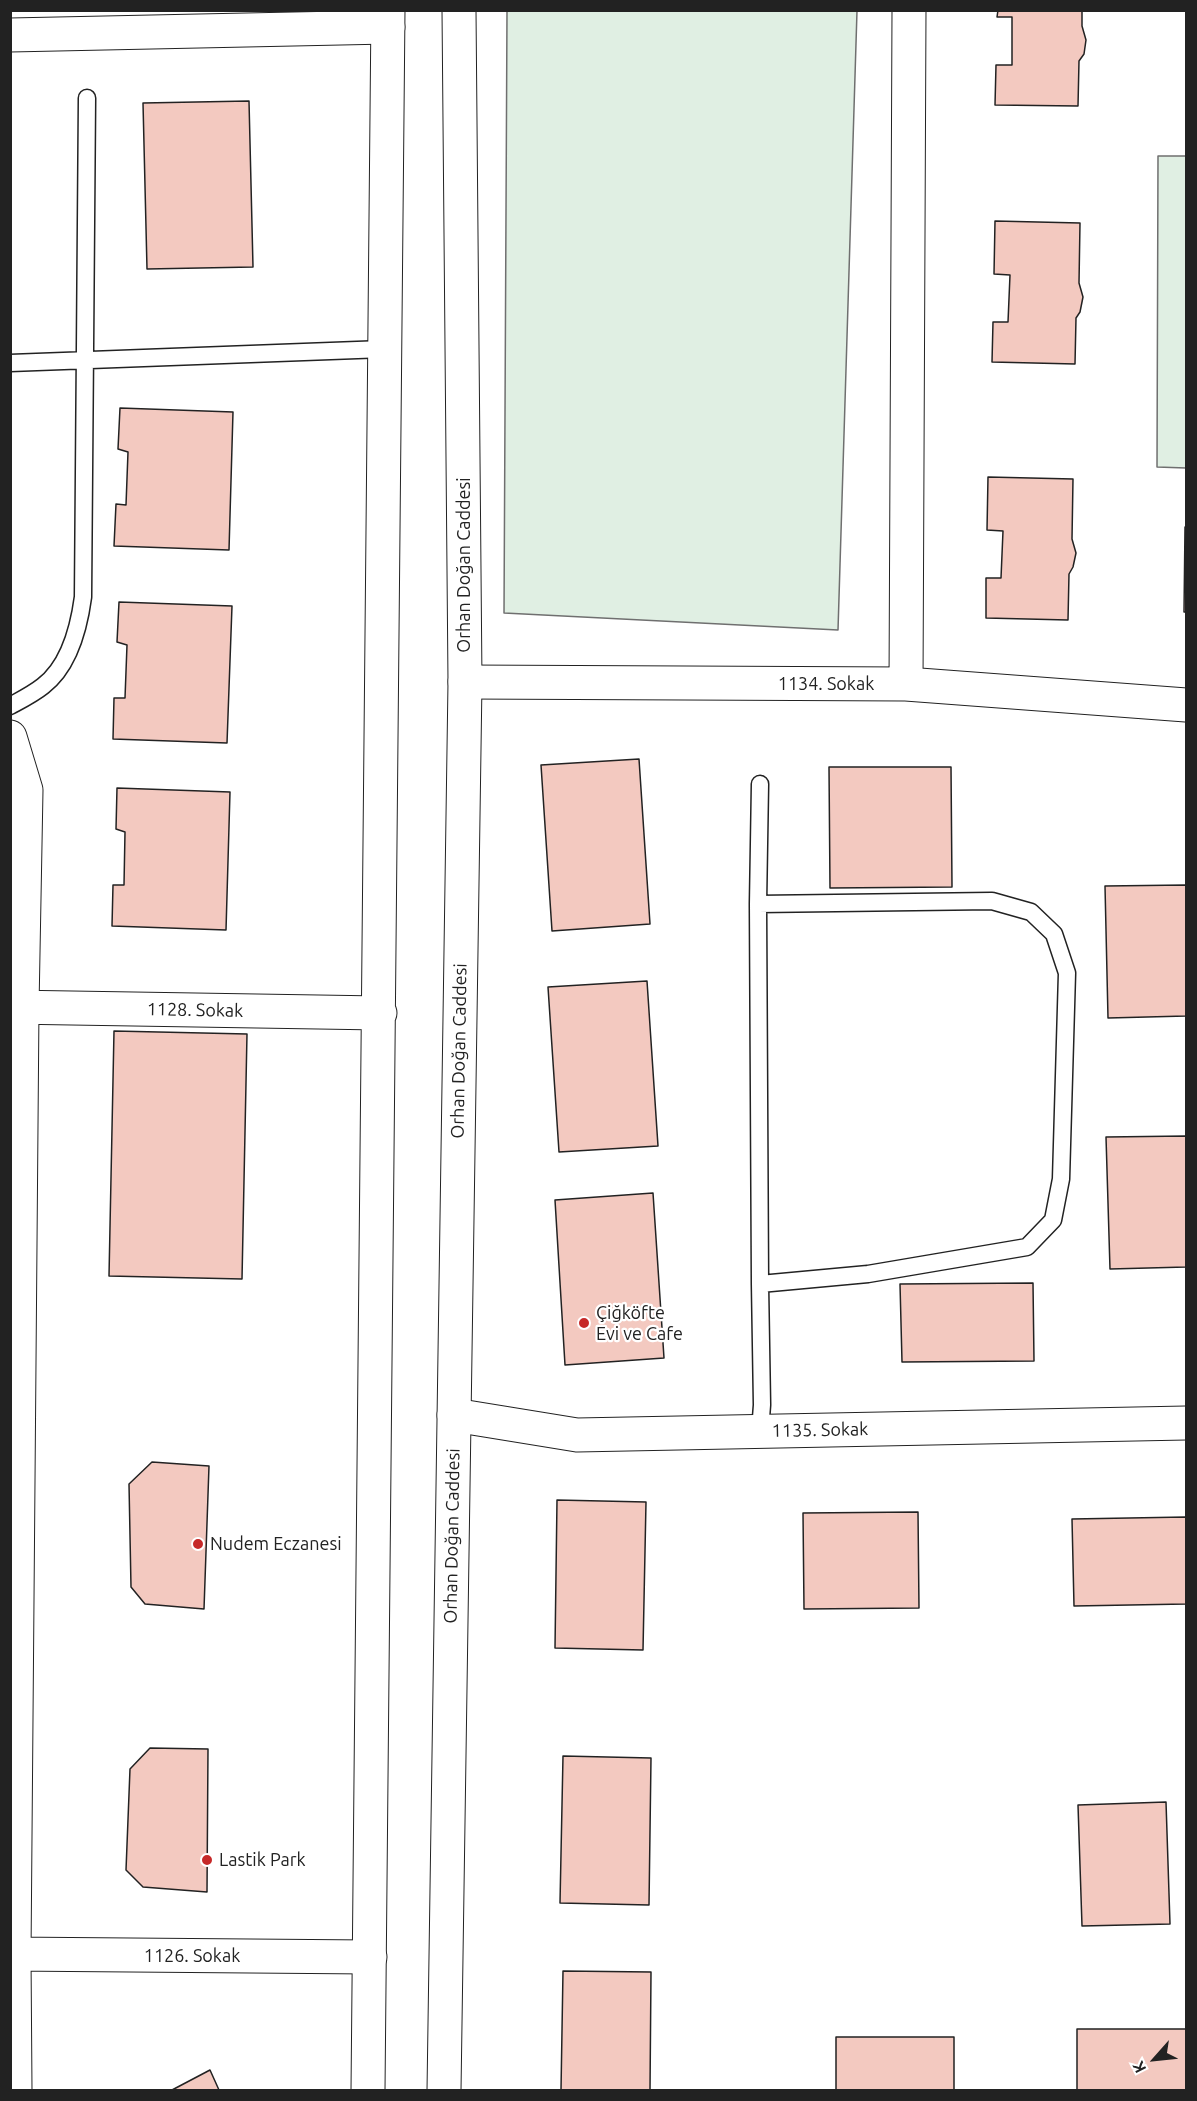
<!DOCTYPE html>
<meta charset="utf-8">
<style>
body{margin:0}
#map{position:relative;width:1197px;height:2101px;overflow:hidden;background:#fff;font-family:Ubuntu,sans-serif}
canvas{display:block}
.frame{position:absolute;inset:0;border:12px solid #222;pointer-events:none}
.north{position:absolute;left:1125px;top:2029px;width:60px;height:60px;-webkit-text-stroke:4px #fff;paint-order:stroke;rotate:243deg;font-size:16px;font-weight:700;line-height:24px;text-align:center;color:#222}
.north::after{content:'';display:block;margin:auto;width:21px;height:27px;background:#222;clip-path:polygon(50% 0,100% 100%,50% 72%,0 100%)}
</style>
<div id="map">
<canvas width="1197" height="2101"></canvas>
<div class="frame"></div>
<div class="north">K</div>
</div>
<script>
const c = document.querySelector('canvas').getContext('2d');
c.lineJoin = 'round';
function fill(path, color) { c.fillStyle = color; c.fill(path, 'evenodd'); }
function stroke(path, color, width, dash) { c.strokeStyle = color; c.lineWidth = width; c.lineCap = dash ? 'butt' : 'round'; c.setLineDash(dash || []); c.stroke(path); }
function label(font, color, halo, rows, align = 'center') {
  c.font = font + ' Ubuntu,sans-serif'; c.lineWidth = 4.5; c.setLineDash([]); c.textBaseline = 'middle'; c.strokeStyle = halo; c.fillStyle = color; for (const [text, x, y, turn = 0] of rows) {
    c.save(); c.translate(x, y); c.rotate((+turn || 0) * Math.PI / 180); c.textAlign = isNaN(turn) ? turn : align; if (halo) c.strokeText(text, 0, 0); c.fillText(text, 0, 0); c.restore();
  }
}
const green = new Path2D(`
 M507 11H857L838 630 504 613Z
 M1158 156H1186V468L1157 467Z`);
const building = new Path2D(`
 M998 10H1082V26L1086 40 1084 54 1079 61 1078 106 995 105 996 65H1012V17H997Z
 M249 101 253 267 147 269 143 103Z
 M995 221 1080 223 1079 283 1083 297 1080 312 1076 318 1075 364 992 362 993 322H1008L1010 275 994 274Z
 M120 408 233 412 229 550 114 546 116 504 126 505 128 452 118 449Z
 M988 477 1073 479 1072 539 1076 553 1073 567 1069 574 1068 620 986 618V578H1001L1003 531 987 530Z
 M1185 527 1186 528V612H1184Z
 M119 602 232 606 227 743 113 739 114 698H125L127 645 117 642Z
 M639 759 650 924 552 931 541 765Z
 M829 767H951L952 887 830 888Z
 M117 788 230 792 226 930 112 926 113 885H124L125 832 116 829Z
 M1186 885V1016L1108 1018 1105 886Z
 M647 981 658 1146 559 1152 548 987Z
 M114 1031 247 1034 242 1279 109 1276Z
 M1186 1136V1267L1110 1269 1106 1137Z
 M653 1193 664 1358 565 1365 555 1200Z
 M1033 1283 1034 1361 902 1362 900 1284Z
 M152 1462 209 1466 204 1609 145 1604 131 1587 129 1484Z
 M557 1500 646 1502 643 1650 555 1648Z
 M918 1512 919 1608 804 1609 803 1513Z
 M1186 1517V1604L1074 1606 1072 1519Z
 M150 1748 208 1749 207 1892 143 1887 126 1870 130 1769Z
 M563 1756 651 1758 649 1905 560 1903Z
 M1166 1802 1170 1924 1082 1926 1078 1805Z
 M563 1971 651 1972 650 2090H561Z
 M1077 2029H1186V2090H1077Z
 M836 2037H954V2090H836Z
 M210 2070 219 2090H172Z`);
const lane = new Path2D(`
 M10 363 384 349
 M10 706C21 700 33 694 43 686 69 666 79 627 83 597L87 98
 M760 784 758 904 760 1284 762 1405 760 1431
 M758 904 992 901 1031 912 1054 934 1067 973 1061 1179 1053 1220 1027 1247 868 1274 760 1284`);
const street = new Path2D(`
 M10 35 388 27
 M465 682 906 684 1186 705
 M906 684 909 10
 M10 737 26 790 22 1007 14 1954 15 2090
 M454 1415 577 1435 1186 1423
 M10 1954 370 1957`);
const secondary = new Path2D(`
 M10 1007 380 1013
 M368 2090 388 10
 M444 2090 465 682 459 10`);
const markers = [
 [584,1323,6,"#c62828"],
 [198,1544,6,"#c62828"],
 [207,1860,6,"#c62828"]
];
const streetNames = [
 ["Orhan Doğan Caddesi",464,565,-90],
 ["1134. Sokak",826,684],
 ["1128. Sokak",195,1010,1],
 ["Orhan Doğan Caddesi",459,1051,-89],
 ["1135. Sokak",820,1430,-1],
 ["Orhan Doğan Caddesi",452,1536,-89],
 ["1126. Sokak",192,1956]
];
const poiNames = [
 ["Çiğköfte",596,1313],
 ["Evi ve Cafe",596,1334],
 ["Nudem Eczanesi",210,1544],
 ["Lastik Park",219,1860]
];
fill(green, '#e0efe3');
stroke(green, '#6f6f6f', 1.5);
fill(building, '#f3c9c0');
stroke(building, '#222', 1.5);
stroke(lane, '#222', 19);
stroke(street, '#222', 35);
stroke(secondary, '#222', 35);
stroke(lane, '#fff', 16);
stroke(street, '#fff', 33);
stroke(secondary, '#fff', 33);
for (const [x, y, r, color] of markers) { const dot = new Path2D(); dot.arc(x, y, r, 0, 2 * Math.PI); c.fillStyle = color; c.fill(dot); stroke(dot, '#fff', 2); }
label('18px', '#222', '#fff', streetNames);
label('18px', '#222', '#fff', poiNames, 'left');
</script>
